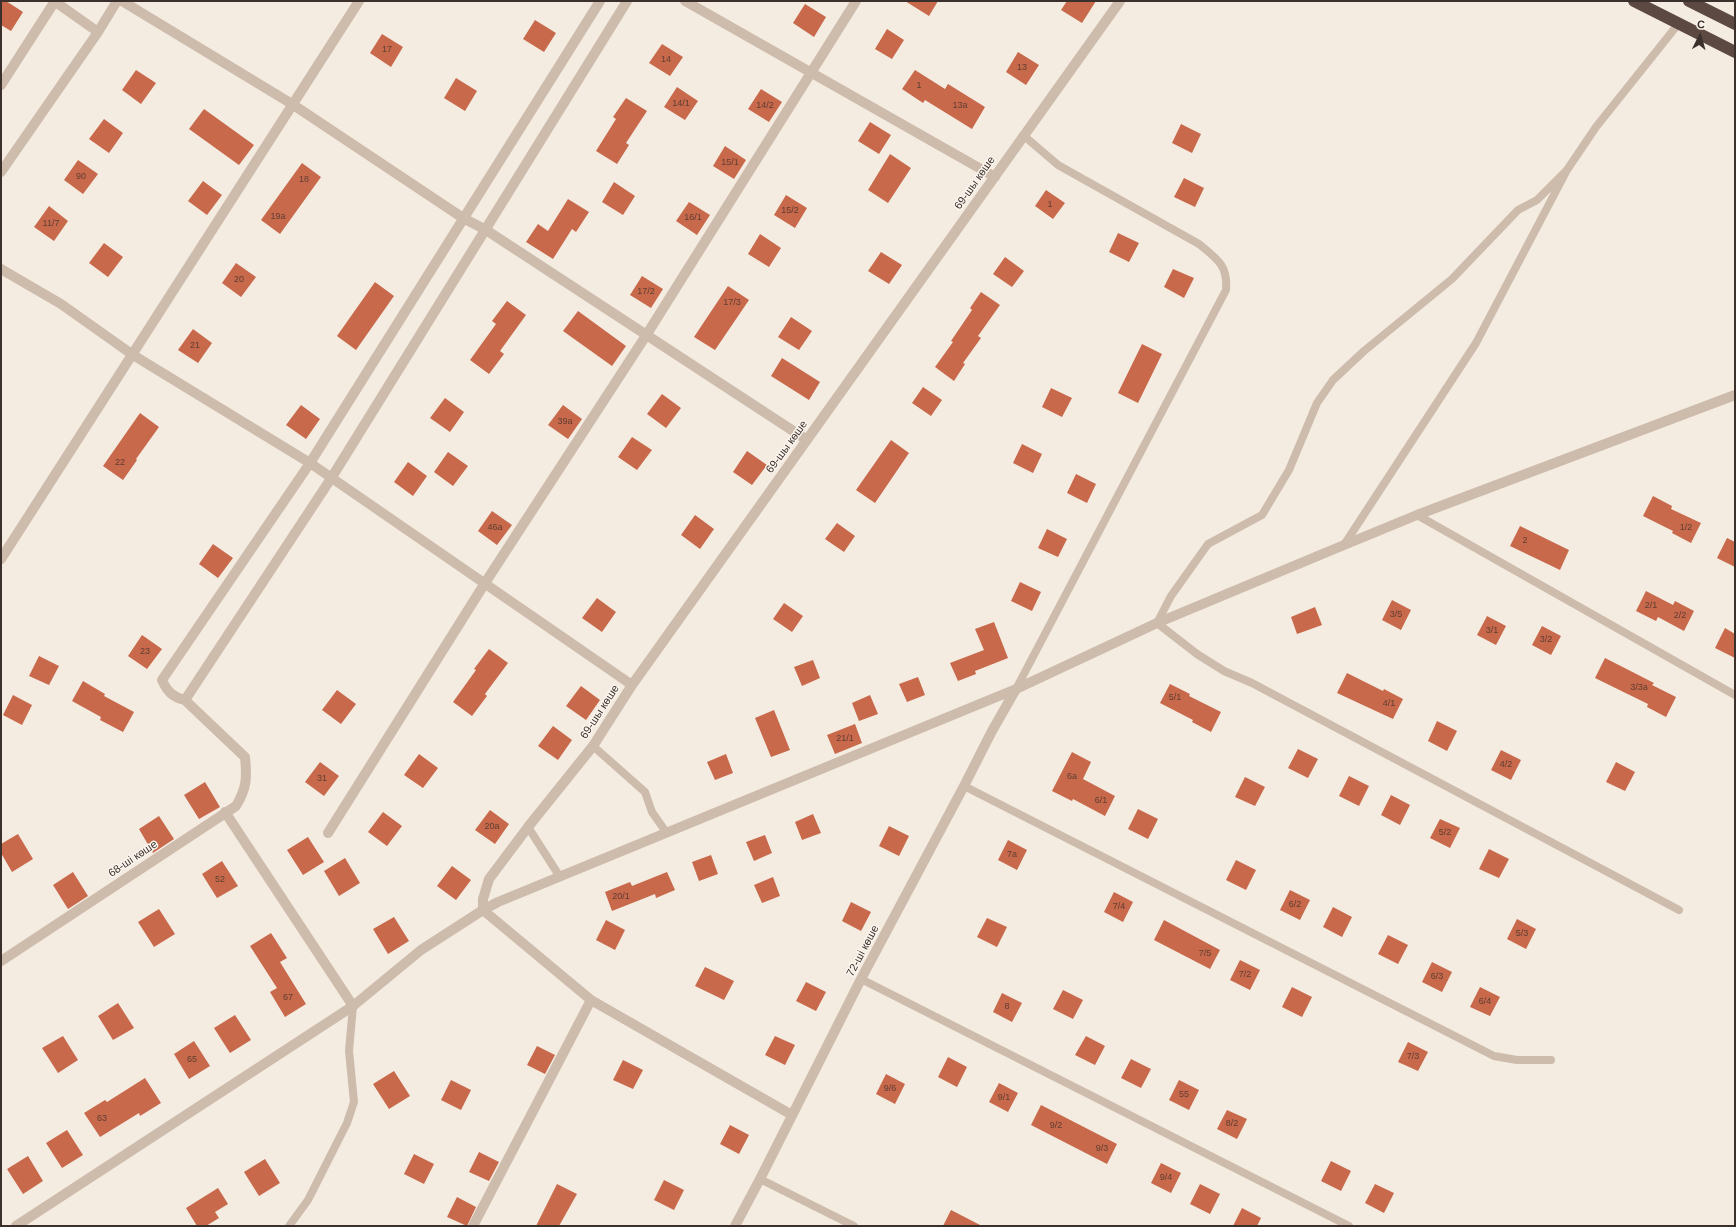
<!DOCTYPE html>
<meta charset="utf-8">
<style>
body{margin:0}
#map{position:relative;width:1736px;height:1227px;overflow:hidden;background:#f4ebe1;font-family:Arial,sans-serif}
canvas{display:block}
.frame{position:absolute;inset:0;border:2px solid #3b302b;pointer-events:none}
.north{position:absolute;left:1680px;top:16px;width:40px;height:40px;-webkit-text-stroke:3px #fbf5ee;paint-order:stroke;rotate:5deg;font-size:11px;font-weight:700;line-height:16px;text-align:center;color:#3b302b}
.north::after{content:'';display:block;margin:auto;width:14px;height:18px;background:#3b302b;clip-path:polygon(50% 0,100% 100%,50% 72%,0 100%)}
</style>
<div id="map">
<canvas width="1736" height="1227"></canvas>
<div class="frame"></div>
<div class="north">С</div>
</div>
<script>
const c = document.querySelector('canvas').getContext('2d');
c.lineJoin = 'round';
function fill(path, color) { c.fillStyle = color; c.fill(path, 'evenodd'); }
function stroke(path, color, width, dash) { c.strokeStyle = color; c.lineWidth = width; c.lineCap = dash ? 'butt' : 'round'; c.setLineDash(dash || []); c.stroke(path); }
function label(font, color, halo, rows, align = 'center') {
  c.font = font + ' Arial,sans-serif'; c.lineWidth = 3; c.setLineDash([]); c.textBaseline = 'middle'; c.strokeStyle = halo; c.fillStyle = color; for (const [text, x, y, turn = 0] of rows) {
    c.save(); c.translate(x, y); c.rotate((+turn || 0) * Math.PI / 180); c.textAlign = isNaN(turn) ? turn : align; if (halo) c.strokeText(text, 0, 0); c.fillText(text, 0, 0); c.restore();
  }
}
const building = new Path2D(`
 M1 1H6L23 12 11 31 1 25Z
 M905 1H938L929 16Z
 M1067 1H1096L1082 23 1061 10Z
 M805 4 826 17 814 37 793 23Z
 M535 20 556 33 544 52 523 39Z
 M887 29 904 40 892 59 875 49Z
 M382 34 403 47 391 67 370 53Z
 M662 44 683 57 670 76 649 63Z
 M1018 52 1039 65 1026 85 1006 72Z
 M136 70 156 83 141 104 122 90Z
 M915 70 945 89 948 84 985 107 972 129 925 100 923 103 902 89Z
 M456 78 477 91 465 111 444 98Z
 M677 87 698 101 685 120 664 107Z
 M761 89 782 102 769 122 748 109Z
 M626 98 647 111 626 143 629 145 617 164 596 151 616 119 613 117Z
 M204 109 254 145 239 165 189 129Z
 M104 119 123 133 109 153 89 139Z
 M870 122 891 135 879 154 858 141Z
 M1181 124 1201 134 1192 153 1172 143Z
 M725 146 746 160 734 179 713 166Z
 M890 154 911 168 888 203 868 190Z
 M78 160 98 174 83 194 64 180Z
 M302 163 321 177 280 234 261 220Z
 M1184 178 1204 188 1195 207 1174 197Z
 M203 181 222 195 207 215 188 201Z
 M614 182 635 196 623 215 602 202Z
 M1046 190 1065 203 1053 219 1035 206Z
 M786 195 807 208 795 228 774 215Z
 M568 199 589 212 576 232 572 229 553 259 526 242 538 224 548 231Z
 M689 202 710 215 697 235 676 221Z
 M49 206 68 221 54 241 34 227Z
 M1118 233 1139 243 1129 262 1109 252Z
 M760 234 781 248 769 267 748 254Z
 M104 243 123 257 108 277 89 263Z
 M881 252 902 265 889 284 868 271Z
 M1005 257 1024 271 1012 287 993 274Z
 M236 263 256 277 241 297 222 283Z
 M1173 269 1194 278 1184 298 1164 287Z
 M642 276 663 289 651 308 630 295Z
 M375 282 394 296 356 350 337 336Z
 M728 286 749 300 715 350 694 337Z
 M981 292 1000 305 978 336 981 338 963 363 965 364 954 381 935 367 953 342 951 341 972 310 970 308Z
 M507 301 526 315 500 351 504 354 489 374 470 360 496 324 492 321Z
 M578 311 626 346 612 366 563 331Z
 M791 317 812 331 799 350 778 337Z
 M193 329 212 343 198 363 178 350Z
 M1142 344 1162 354 1138 403 1118 393Z
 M782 358 820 382 809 400 771 376Z
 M923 387 942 400 931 416 912 403Z
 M1051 388 1072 398 1062 417 1042 407Z
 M662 394 681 408 666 428 647 414Z
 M445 398 464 412 450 432 430 418Z
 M301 405 320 419 306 439 286 425Z
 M563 405 582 419 568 439 548 425Z
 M140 413 159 427 136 459 137 460 123 480 103 466Z
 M632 437 652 450 637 470 618 457Z
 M891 440 909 453 875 503 856 490Z
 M1022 444 1042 454 1033 473 1013 463Z
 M747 451 767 465 752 485 733 472Z
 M448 452 468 466 453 486 434 472Z
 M408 462 427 476 413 496 394 482Z
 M1076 474 1096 484 1087 503 1067 493Z
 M1653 496 1672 506 1671 509 1701 523 1691 543 1672 533 1673 531 1643 516Z
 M492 511 512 525 497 545 478 531Z
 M695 515 714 529 700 549 681 535Z
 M837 523 855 536 844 552 825 539Z
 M1520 526 1569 550 1560 570 1510 546Z
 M1047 529 1067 539 1058 557 1038 548Z
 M1727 538 1735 542V567L1717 558Z
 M213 544 233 558 218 578 199 564Z
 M1020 582 1041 592 1032 611 1011 601Z
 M1646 591 1673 605 1675 601 1694 611 1684 631 1658 617 1656 621 1636 611Z
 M597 598 616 612 602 632 582 618Z
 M1392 600 1411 610 1401 630 1382 620Z
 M784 603 803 616 792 632 773 619Z
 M1315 607 1322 625 1297 634 1291 617Z
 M1487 616 1506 626 1496 645 1477 635Z
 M994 622 1008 658 975 671 976 674 958 681 950 663 984 650 975 629Z
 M1542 626 1561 636 1551 655 1532 645Z
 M1725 628 1735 634V658L1715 648Z
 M142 635 162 649 147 669 128 656Z
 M489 649 508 663 485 694 487 696 472 716 453 702 476 670 474 669Z
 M39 656 59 666 49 685 29 676Z
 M1605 658 1654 683 1652 685 1676 697 1666 717 1647 707 1648 704 1595 678Z
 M813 660 820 678 802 686 794 667Z
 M1347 673 1383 691 1384 689 1403 699 1393 719 1337 693Z
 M918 677 925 695 907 702 899 684Z
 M83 681 105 694 104 696 134 712 123 732 100 720 101 717 72 701Z
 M1170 684 1190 694 1189 696 1221 712 1211 732 1192 722 1193 720 1160 703Z
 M581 686 600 700 586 720 566 706Z
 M337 690 356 704 341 724 322 710Z
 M13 695 32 705 22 725 3 715Z
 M870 695 878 714 859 721 852 703Z
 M774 710 790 750 771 757 755 718Z
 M1437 721 1457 731 1447 751 1428 741Z
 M855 724 862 743 835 754 827 735Z
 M553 726 572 740 558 760 538 746Z
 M1298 749 1318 759 1308 778 1288 768Z
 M1501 750 1521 760 1511 780 1491 770Z
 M1072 752 1091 762 1083 779 1115 796 1105 816 1073 799 1072 801 1052 791Z
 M419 754 438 768 423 788 404 775Z
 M726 754 733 773 715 780 707 762Z
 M320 762 339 776 324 796 305 782Z
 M1616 762 1635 772 1625 791 1606 782Z
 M1349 776 1369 786 1359 806 1339 796Z
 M1245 777 1265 787 1255 806 1235 797Z
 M205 782 220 807 199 819 184 795Z
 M1391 795 1410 805 1400 825 1381 815Z
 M1138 809 1158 819 1148 839 1128 829Z
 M490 810 509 824 495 844 475 830Z
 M383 812 402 826 387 846 368 832Z
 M813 814 821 833 802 840 795 822Z
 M159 816 174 839 153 853 139 829Z
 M1440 819 1460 828 1450 848 1430 838Z
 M889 826 909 836 899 856 879 846Z
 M18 834 33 859 12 872 1 853V844Z
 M765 835 772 853 754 861 746 842Z
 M308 837 324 862 303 875 287 850Z
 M1008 840 1027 850 1017 870 998 860Z
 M1489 849 1509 859 1499 878 1479 869Z
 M711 855 718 874 699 881 692 862Z
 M345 858 360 883 339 896 324 871Z
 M1236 860 1256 870 1246 890 1226 880Z
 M222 861 238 886 217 898 202 874Z
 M452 866 471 880 456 900 437 886Z
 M73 872 88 896 68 909 53 885Z
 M667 872 675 890 656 898 655 894 612 911 605 892 630 882 632 886Z
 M773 877 780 896 762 903 754 885Z
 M1290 890 1310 900 1300 920 1280 910Z
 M1114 892 1133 902 1123 922 1104 912Z
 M851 902 871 912 861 931 842 921Z
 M1333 907 1352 917 1342 937 1323 927Z
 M159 909 175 934 154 947 138 922Z
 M394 917 409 941 388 954 373 929Z
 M987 918 1007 927 997 947 977 937Z
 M1517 919 1536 929 1526 949 1507 939Z
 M606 920 625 930 615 950 596 940Z
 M1164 920 1220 950 1210 969 1154 940Z
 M271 933 287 958 280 962 306 1004 285 1017 270 992 277 988 250 946Z
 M1388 935 1408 945 1398 964 1378 954Z
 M1240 960 1260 970 1250 990 1230 980Z
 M1432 962 1452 972 1442 992 1422 982Z
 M705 967 734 981 724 1000 695 986Z
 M806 982 826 992 816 1011 796 1001Z
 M1292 987 1312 997 1302 1017 1282 1007Z
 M1480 987 1500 997 1490 1016 1470 1007Z
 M1063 990 1083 1000 1073 1019 1053 1009Z
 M1002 993 1022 1003 1012 1022 993 1012Z
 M118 1003 134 1028 113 1040 98 1016Z
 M235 1015 251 1040 230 1053 214 1028Z
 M63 1036 78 1060 58 1073 42 1048Z
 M775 1036 795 1045 785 1065 765 1055Z
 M1086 1036 1105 1046 1095 1065 1075 1055Z
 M194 1041 210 1066 189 1079 174 1054Z
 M1408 1042 1428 1052 1418 1071 1398 1062Z
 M537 1046 555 1055 545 1074 527 1065Z
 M948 1057 967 1067 957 1087 938 1077Z
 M1131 1059 1151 1069 1141 1088 1121 1078Z
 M623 1060 643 1070 633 1089 613 1080Z
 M394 1071 410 1096 389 1109 373 1084Z
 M886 1074 905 1084 895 1104 876 1094Z
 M145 1078 161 1103 140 1116 139 1113 100 1137 84 1113 105 1100 107 1102Z
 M451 1080 471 1090 461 1110 441 1100Z
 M1179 1080 1199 1090 1189 1110 1169 1100Z
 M999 1083 1018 1093 1008 1112 989 1102Z
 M1041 1105 1117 1144 1107 1164 1031 1125Z
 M1227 1110 1247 1119 1237 1139 1217 1129Z
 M730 1125 749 1135 739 1154 720 1144Z
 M67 1130 83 1155 62 1168 46 1143Z
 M479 1152 499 1162 489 1181 469 1172Z
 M414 1154 434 1164 424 1184 404 1174Z
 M28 1156 43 1181 23 1194 7 1169Z
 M265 1159 280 1183 259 1196 244 1172Z
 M1331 1161 1351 1171 1341 1191 1321 1181Z
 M1161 1163 1181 1173 1171 1193 1151 1183Z
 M664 1180 684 1190 674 1210 654 1200Z
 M557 1184 577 1194 559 1226H536Z
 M1200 1184 1220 1194 1210 1214 1190 1204Z
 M1375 1184 1394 1193 1384 1213 1365 1203Z
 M218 1188 228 1204 215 1212 219 1218 206 1226H197L186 1208Z
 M457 1197 476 1207 467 1226 447 1217Z
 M1242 1208 1261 1218 1257 1226H1233Z
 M951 1210 982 1226H943Z`);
const lane = new Path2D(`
 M1567 170 1537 200 1518 210 1452 279 1364 351 1333 380 1317 403 1289 470 1262 515 1208 544 1171 596 1157 623 1197 654 1224 671 1252 683 1679 910
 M1417 515 1735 695
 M1344 545 1476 343 1567 170 1596 127 1679 23
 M1016 689 1226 290C1228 265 1217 259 1199 244L1058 165 1023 135
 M593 746 645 792 652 812 666 832
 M964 786 1494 1056 1517 1060H1551
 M528 827 560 877
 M861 979 1349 1226
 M760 1179 854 1226
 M289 1226 308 1200 347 1123 354 1102 349 1051 353 1006`);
const street = new Path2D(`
 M54 1 98 32 117 1
 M122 1 292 104 463 218 486 230 807 440
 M685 1 995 177
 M1 85 55 1
 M1 172 98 32
 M1 269 61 304 133 355 310 463 632 685
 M1 559 359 1
 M185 700 332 477 627 1
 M225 812 353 1006
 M328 833 485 583 647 334 856 1
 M1 961 236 806C247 788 247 777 245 757L185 700C172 697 167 691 162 680L310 463 600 1
 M792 1115 591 1000 483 910V899L489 879 528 827 593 746 632 685 1120 1
 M16 1226 353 1006 421 950 483 910 498 902 1016 689 1157 623 1344 545 1417 515 1735 395
 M473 1226 591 1000
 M735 1226 760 1179 861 979 964 786 992 731 1016 689`);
const highway = new Path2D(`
 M1634 1 1735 52
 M1689 1 1735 24`);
const numberNames = [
 ["17",387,50],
 ["14",666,60],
 ["13",1022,68],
 ["1",919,86],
 ["14/1",681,104],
 ["14/2",765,106],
 ["13а",960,106],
 ["15/1",730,163],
 ["90",81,177],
 ["18",304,180],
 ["1",1050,205],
 ["15/2",790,211],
 ["19а",278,217],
 ["16/1",693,218],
 ["11/7",51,224],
 ["20",239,280],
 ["17/2",646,292],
 ["17/3",732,303],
 ["21",195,346],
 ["39а",565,422],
 ["22",120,463],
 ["46а",495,528],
 ["1/2",1686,528],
 ["2",1525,541],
 ["2/1",1651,606],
 ["3/5",1396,615],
 ["2/2",1680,616],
 ["3/1",1492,631],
 ["3/2",1546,640],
 ["23",145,652],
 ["3/3а",1639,688],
 ["5/1",1175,698],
 ["4/1",1389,704],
 ["21/1",845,739],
 ["4/2",1506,765],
 ["6а",1072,777],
 ["31",322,779],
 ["6/1",1101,801],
 ["20а",492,827],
 ["5/2",1445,833],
 ["7а",1012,855],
 ["52",220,880],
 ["20/1",621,897],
 ["6/2",1295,905],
 ["7/4",1119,907],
 ["5/3",1522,934],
 ["7/5",1205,954],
 ["7/2",1245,975],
 ["6/3",1437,977],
 ["67",288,998],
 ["6/4",1485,1002],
 ["8",1007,1007],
 ["7/3",1413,1057],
 ["65",192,1060],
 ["9/6",890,1089],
 ["55",1184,1095],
 ["9/1",1004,1098],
 ["63",102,1119],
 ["8/2",1232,1124],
 ["9/2",1056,1126],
 ["9/3",1102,1149],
 ["9/4",1166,1178]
];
const streetNames = [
 ["69-шы көше",975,183,-55],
 ["69-шы көше",787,447,-54],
 ["69-шы көше",600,712,-57],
 ["68-ші көше",133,859,-34],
 ["72-ші көше",863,951,-62]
];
fill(building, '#c8694b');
stroke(lane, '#cdbbac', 8);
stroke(street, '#cdbbac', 10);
stroke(highway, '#5c4a42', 12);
label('9px', '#5e3e33', null, numberNames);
label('11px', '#3b302b', '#fbf5ee', streetNames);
</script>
